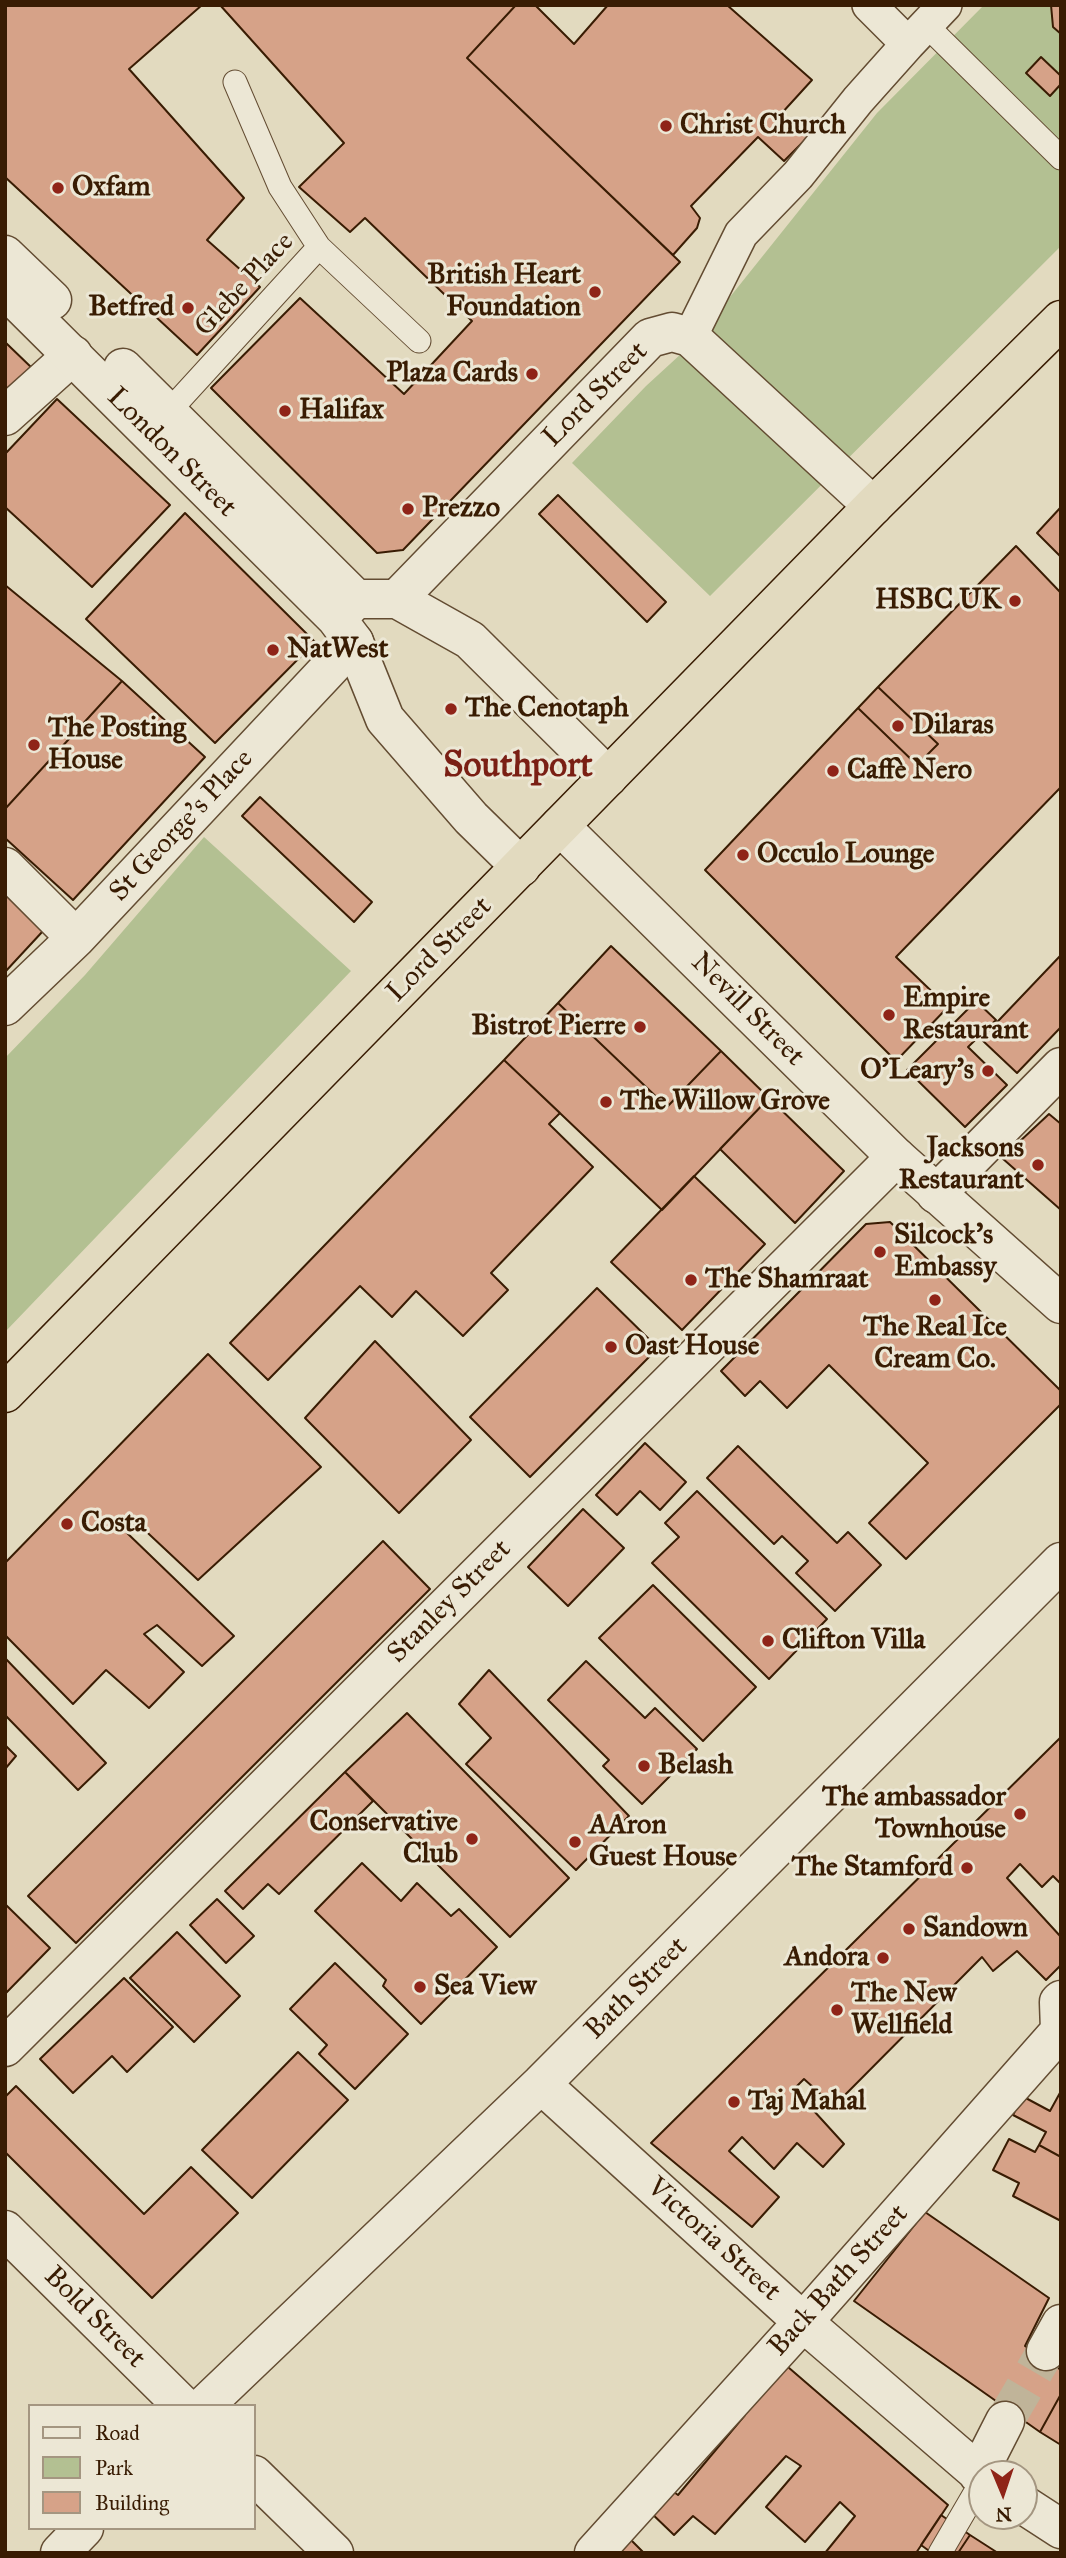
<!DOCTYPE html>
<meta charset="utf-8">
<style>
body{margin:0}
#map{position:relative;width:1066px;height:2558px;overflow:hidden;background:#e2dabf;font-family:"IM FELL Great Primer",serif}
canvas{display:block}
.frame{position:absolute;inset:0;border:7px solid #391c03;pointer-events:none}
.legend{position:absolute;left:28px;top:2404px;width:228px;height:126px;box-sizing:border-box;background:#ece7d5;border:2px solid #a49681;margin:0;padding:9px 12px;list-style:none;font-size:21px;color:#391c03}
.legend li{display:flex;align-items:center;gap:14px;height:35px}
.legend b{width:35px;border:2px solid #a49681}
.north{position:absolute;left:968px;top:2460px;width:70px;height:70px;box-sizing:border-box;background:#ece7d5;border:2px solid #a49681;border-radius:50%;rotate:178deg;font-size:19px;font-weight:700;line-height:28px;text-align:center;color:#391c03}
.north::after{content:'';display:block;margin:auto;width:24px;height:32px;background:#8f2418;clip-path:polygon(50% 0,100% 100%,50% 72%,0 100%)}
</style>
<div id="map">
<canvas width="1066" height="2558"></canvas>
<div class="frame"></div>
<ul class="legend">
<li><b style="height:9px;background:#ece7d5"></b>Road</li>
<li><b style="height:19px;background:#b3c092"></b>Park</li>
<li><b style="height:19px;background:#d6a288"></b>Building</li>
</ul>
<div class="north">N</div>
</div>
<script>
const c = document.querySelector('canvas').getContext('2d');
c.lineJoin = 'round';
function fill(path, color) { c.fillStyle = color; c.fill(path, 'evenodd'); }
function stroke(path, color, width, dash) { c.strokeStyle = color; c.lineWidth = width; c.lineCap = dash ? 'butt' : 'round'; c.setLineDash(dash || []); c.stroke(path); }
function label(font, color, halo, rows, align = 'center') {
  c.font = font + ' "IM FELL Great Primer",serif'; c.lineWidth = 6; c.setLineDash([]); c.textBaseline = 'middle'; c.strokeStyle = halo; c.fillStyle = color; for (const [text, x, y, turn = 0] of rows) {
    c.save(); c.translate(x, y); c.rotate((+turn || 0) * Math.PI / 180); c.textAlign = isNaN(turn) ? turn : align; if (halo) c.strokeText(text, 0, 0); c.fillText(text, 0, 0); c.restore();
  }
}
const green = new Path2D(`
 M984 5H1061V246L710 596 572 463 646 386 694 342 877 113Z
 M204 837 351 971 5 1332V1058L85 975Z`);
const building = new Path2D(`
 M5 5H202L129 69 244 198 207 240 260 287 197 355 5 177Z
 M220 5H516L467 58 680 262 403 550 377 553 211 388 300 298 404 394 472 321 365 218 350 232 299 187 344 143Z
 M516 5H535L574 44 608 5H727L812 80 781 114 808 137 784 161 758 137 691 206 700 218 697 228 673 255 467 58Z
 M1051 5H1061V34L1053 27Z
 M1041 57 1061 76V84L1050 96 1026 73Z
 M5 342 34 370 5 396Z
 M57 399 170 505 92 587 5 507V454Z
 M558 495 666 602 647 622 539 514Z
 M1061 507V557L1037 533Z
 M185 513 315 642 215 743 86 619Z
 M1016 546 1061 593V787L896 957 948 1007 896 1061 705 870 858 708 917 765 938 744 878 687Z
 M5 585 122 681 5 809Z
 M122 681 205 757 73 900 5 838V809Z
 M878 687 938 744 917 765 858 708Z
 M260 797 372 902 354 922 242 816Z
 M5 892 43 931 5 972Z
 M611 946 721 1051 667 1107 558 1003Z
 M1061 955V1027L1017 1073 981 1039Z
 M976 1001 996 1020 968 1047 1007 1085 965 1127 907 1070Z
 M558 1003 667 1107 721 1051 769 1098 662 1210 504 1060Z
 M504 1060 560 1113 549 1124 593 1167 491 1273 508 1290 463 1336 416 1291 392 1317 360 1286 268 1380 230 1343Z
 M769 1098 844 1171 795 1223 720 1149Z
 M1049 1114 1061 1124V1210L1002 1158Z
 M694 1176 765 1244 682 1330 611 1262Z
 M890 1222 1061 1391V1404L906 1559 869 1523 928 1463 829 1365 787 1408 760 1381 745 1396 721 1371 866 1224Z
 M597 1288 658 1348 530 1477 470 1417Z
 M375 1341 471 1440 399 1513 305 1418Z
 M208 1354 321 1467 198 1580 135 1521 126 1532 234 1636 202 1666 157 1625 144 1634 184 1672 149 1708 106 1670 73 1704 5 1635V1563Z
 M645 1443 686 1482 660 1510 640 1491 617 1515 596 1495Z
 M738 1446 837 1543 848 1532 881 1565 835 1611 796 1573 808 1561 782 1536 774 1544 707 1478Z
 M697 1491 827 1619 769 1679 652 1563 679 1537 665 1523Z
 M583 1509 624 1548 568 1606 528 1567Z
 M383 1541 430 1589 76 1943 28 1896Z
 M653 1585 756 1687 703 1741 599 1638Z
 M5 1658 106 1763 78 1790 5 1715Z
 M586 1661 645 1718 655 1708 697 1749 642 1804 603 1766 609 1760 548 1700Z
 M489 1670 629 1816 576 1870 466 1764 491 1738 459 1704Z
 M407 1713 569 1878 510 1937 345 1772Z
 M1061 1737V1884L1053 1876 1042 1887 1020 1864 1007 1878 1061 1937V1965L1046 1980 1017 1951 993 1971 982 1957 834 2106 804 2079 794 2089 844 2144 823 2167 797 2143 774 2169 742 2137 729 2151 779 2197 752 2227 651 2143Z
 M5 1745 16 1756 5 1769Z
 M345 1772 373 1801 279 1894 268 1884 243 1909 225 1891Z
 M362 1863 401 1901 417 1883 451 1916 459 1909 497 1947 421 2024 383 1986 386 1980 315 1911Z
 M217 1899 254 1936 226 1963 190 1925Z
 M5 1904 50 1948 5 1994Z
 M177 1932 240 1996 194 2042 130 1978Z
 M335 1963 408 2034 355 2089 319 2054 327 2045 290 2009Z
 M124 1978 173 2027 127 2072 112 2056 73 2093 40 2059Z
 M298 2052 348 2100 252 2198 202 2150Z
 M16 2086 144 2214 191 2167 238 2213 152 2298 5 2152V2097Z
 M1061 2091V2157L1039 2145 1046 2132 1013 2115 1022 2096 1050 2111Z
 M1009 2139 1035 2152 1039 2145 1061 2157V2221L1013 2196 1019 2183 993 2170Z
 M925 2212 1049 2298 1025 2346 1061 2370V2394L1040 2432 854 2301Z
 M781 2361 948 2505 916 2553H825L855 2516 840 2502 805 2542 766 2507 801 2466 786 2456 715 2534 693 2516 674 2535 647 2509 667 2487 678 2495 745 2415 740 2409Z
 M1061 2394V2445L1040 2432Z
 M941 2515 970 2535 958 2553H932L921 2545Z
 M970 2535 998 2553H958Z
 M631 2540 644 2553H619Z`);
const minorTunnel = new Path2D(`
 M1005 2421 1046 2351`);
const service = new Path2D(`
 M926 25 1061 158
 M235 82 280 187 319 247
 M161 420 319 247 419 341
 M940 2553 982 2481`);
const pedestrian = new Path2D(`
 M869 5 908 44 945 5
 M690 337 741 234 798 175 858 100 908 44`);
const minor = new Path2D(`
 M5 416 73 355
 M397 599 650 338 672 332 690 337 873 506
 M5 867 76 938
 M5 1006 76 938 354 642
 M936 1194 1061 1067
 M5 2047 896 1157
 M541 2084 803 2322 982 2476
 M5 2230 183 2406
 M1046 2351 1061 2324
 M204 2406 541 2084 1061 1562
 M978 2474 1005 2421
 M254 2475 334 2553
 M1024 2505 1061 2529
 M60 2553 84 2528
 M594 2553 803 2322 1060 2031 1059 2002 1061 2000`);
const tertiary = new Path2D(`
 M5 255 52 300
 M5 289 336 618 354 642 385 719 471 818 521 867
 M123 368 356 599
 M338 617 356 599H397L470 640 608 777
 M560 826 896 1157 1061 1304`);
const trunk = new Path2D(`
 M5 1393 873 506 1061 320`);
const markers = [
 [666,126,7,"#8f2418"],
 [58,188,7,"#8f2418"],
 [595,292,7,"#8f2418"],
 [188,308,7,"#8f2418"],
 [532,374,7,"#8f2418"],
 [285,411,7,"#8f2418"],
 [408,509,7,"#8f2418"],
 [1015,601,7,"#8f2418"],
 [273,650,7,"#8f2418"],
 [451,709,7,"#8f2418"],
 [898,726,7,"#8f2418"],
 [34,745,7,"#8f2418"],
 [833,771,7,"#8f2418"],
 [743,855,7,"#8f2418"],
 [889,1015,7,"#8f2418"],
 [640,1027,7,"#8f2418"],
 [988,1071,7,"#8f2418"],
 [606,1102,7,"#8f2418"],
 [1038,1165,7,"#8f2418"],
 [880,1252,7,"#8f2418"],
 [691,1280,7,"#8f2418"],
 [935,1300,7,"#8f2418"],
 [611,1347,7,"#8f2418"],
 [67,1524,7,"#8f2418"],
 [768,1641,7,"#8f2418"],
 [644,1766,7,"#8f2418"],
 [1020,1814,7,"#8f2418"],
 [472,1839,7,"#8f2418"],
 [575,1842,7,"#8f2418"],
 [967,1868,7,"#8f2418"],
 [909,1929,7,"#8f2418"],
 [883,1958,7,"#8f2418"],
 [420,1987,7,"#8f2418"],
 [837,2010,7,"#8f2418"],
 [734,2102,7,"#8f2418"]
];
const poiNames = [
 ["Christ Church",680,126],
 ["Oxfam",72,188],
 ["British Heart",581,276,"right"],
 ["Foundation",581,308,"right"],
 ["Betfred",174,308,"right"],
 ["Plaza Cards",518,374,"right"],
 ["Halifax",299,411],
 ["Prezzo",422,509],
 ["HSBC UK",1001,601,"right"],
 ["NatWest",287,650],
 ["The Cenotaph",465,709],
 ["Dilaras",912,726],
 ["The Posting",48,729],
 ["House",48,761],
 ["Caffè Nero",847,771],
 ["Occulo Lounge",757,855],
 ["Empire",903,999],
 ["Restaurant",903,1031],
 ["Bistrot Pierre",626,1027,"right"],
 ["O'Leary's",974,1071,"right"],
 ["The Willow Grove",620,1102],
 ["Jacksons",1024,1149,"right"],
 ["Restaurant",1024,1181,"right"],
 ["Silcock's",894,1236],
 ["Embassy",894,1268],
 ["The Shamraat",705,1280],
 ["The Real Ice",935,1328,"center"],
 ["Cream Co.",935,1360,"center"],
 ["Oast House",625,1347],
 ["Costa",81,1524],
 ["Clifton Villa",782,1641],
 ["Belash",658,1766],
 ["The ambassador",1006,1798,"right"],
 ["Townhouse",1006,1830,"right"],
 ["Conservative",458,1823,"right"],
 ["Club",458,1855,"right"],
 ["AAron",589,1826],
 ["Guest House",589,1858],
 ["The Stamford",953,1868,"right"],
 ["Sandown",923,1929],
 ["Andora",869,1958,"right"],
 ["Sea View",434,1987],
 ["The New",851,1994],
 ["Wellfield",851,2026],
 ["Taj Mahal",748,2102]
];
const streetNames = [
 ["Glebe Place",245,285,-47],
 ["Lord Street",596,395,-45],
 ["London Street",171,453,45],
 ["St George's Place",182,826,-47],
 ["Lord Street",440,950,-45],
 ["Nevill Street",747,1010,45],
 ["Stanley Street",450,1602,-45],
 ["Bath Street",637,1989,-45],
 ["Victoria Street",713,2240,42],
 ["Back Bath Street",839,2281,-48],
 ["Bold Street",94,2318,45]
];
const districtNames = [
 ["Southport",518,767]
];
fill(green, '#b3c092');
fill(building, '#d6a288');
stroke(building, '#391c03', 2);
stroke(minorTunnel, '#c0b499', 38, [38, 19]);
stroke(service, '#634c32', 25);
stroke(pedestrian, '#634c32', 36);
stroke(minor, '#634c32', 41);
stroke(tertiary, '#634c32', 41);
stroke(trunk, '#391c03', 41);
stroke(service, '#ece7d5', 23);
stroke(pedestrian, '#ece7d5', 33);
stroke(minor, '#ece7d5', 38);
stroke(tertiary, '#ece7d5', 38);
stroke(trunk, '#e2dabf', 38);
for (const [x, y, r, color] of markers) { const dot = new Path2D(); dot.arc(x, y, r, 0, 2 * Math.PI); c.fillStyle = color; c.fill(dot); stroke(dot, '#ece7d5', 2.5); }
label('bold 28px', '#391c03', '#ece7d5', poiNames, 'left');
label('28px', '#391c03', '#ece7d5', streetNames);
label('bold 35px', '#7a1f14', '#ece7d5', districtNames);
</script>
